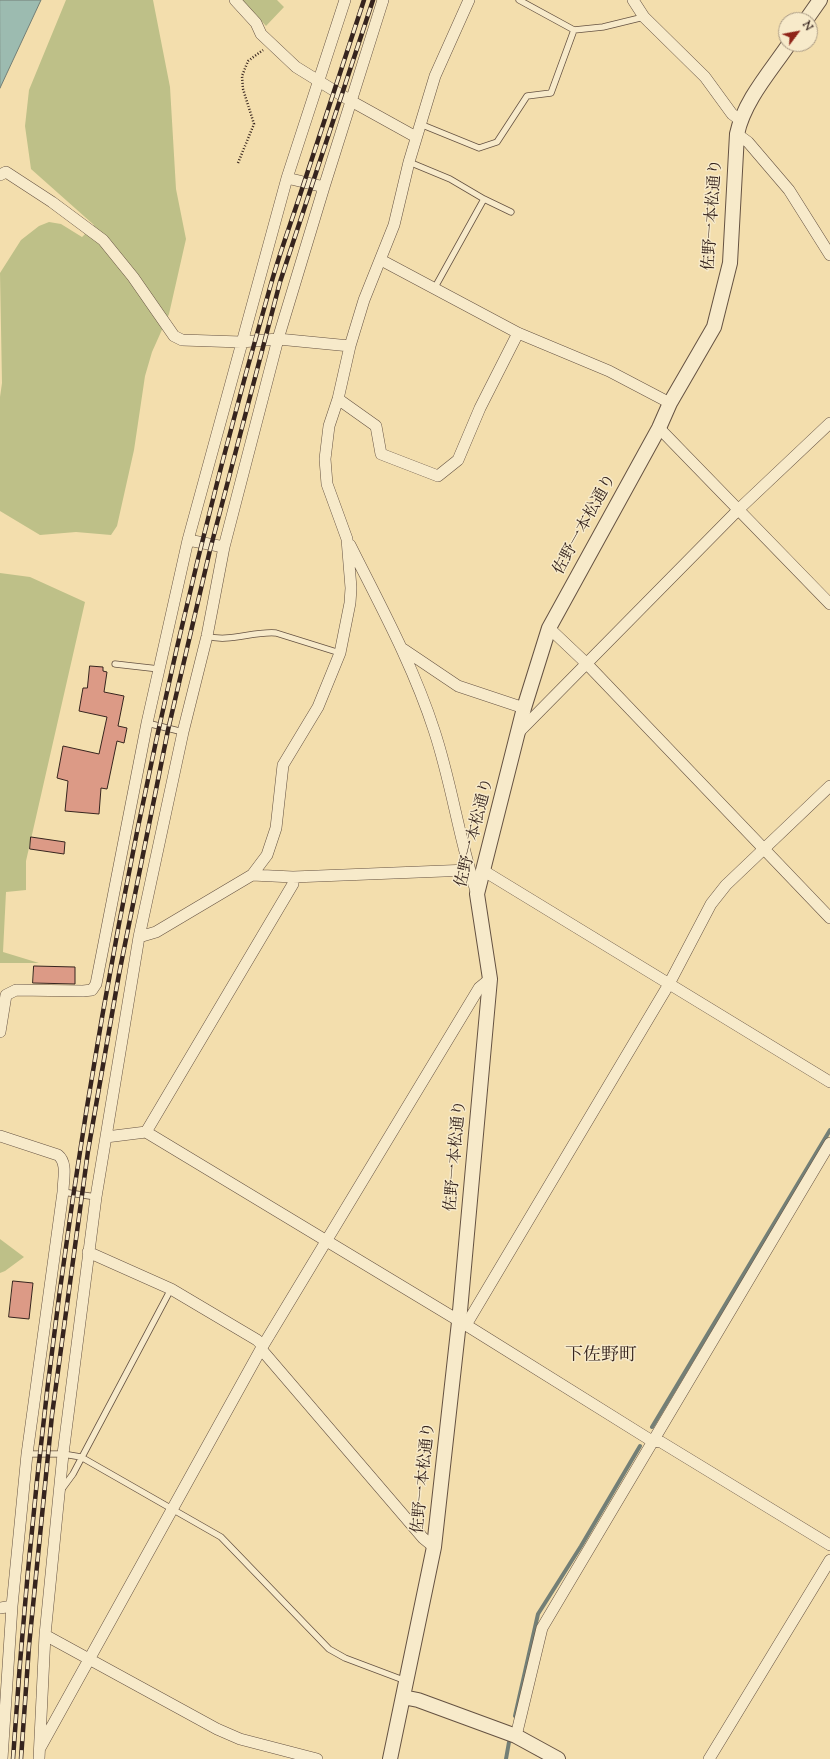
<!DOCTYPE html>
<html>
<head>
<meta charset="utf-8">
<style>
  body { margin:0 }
  #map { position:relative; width:830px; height:1759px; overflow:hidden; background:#f3dead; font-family:"Sorts Mill Goudy",serif }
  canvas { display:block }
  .north { position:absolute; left:778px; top:12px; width:40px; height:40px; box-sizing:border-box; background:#f7eaca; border:1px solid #aa9b85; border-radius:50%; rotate:58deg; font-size:11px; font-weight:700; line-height:16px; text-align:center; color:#36241e }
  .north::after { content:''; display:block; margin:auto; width:14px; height:18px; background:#8f2418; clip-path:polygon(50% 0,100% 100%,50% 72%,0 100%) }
</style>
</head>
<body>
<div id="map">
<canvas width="830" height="1759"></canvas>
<div class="north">N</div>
</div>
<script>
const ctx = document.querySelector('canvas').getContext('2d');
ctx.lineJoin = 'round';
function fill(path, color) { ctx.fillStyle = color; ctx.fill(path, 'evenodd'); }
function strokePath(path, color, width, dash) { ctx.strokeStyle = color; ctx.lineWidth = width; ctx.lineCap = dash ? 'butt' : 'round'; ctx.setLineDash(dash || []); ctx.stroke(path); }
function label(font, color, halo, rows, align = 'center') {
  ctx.font = font + ' "Sorts Mill Goudy","Noto Serif JP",serif'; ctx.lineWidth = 3; ctx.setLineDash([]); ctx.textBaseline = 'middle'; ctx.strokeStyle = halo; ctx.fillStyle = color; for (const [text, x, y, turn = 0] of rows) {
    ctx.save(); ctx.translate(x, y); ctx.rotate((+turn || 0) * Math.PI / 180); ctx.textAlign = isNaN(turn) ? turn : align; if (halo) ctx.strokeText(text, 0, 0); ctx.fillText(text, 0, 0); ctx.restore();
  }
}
fill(new Path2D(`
  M66 0H153L170 87 176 189 186 239 169 314 152 352 145 376 134 450 117 526 111 535 76 532 40 535 0 511V397L2 383 0 273 21 240 39 226 49 222 61 224 82 237 94 225 31 169 25 126 29 90Z
  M242 0H277L284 7 266 26Z
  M0 573 30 577 85 602 26 861V890L6 892 3 952 39 963H0Z
  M0 1239 24 1257 5 1271 0 1273Z`), '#bec088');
const water = new Path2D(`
  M0 0H41L0 88Z`);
fill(water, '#9cbbb0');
strokePath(water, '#737f76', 1);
strokePath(new Path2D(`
  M652 1427 830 1130
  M515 1716 538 1614 581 1546 640 1446
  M506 1759 509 1742`), '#737f76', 4);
const building = new Path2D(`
  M90 666 103 667V671L107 672 104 692 124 696 118 726 127 728 124 743 117 741 107 789 101 788 99 814 65 811 68 781 57 778 63 746 99 754 107 717 79 711 83 688H87Z
  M31 837 65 842 64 854 30 849Z
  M34 966 75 967V984L33 983Z
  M13 1281 33 1283 29 1319 9 1317Z`);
fill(building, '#dc9a86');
strokePath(building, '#36241e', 1);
const service = new Path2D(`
  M519 0 574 30 603 27 644 17
  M420 124 479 148 497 142 527 96 551 93 574 30
  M409 162 450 179 484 199 511 212
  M434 289 484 199
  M207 636C228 643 253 631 276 633L340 653
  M115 664 159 669
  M147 723 183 732
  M63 1192 96 1197
  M27 1454H63L81 1457 221 1537 329 1649 345 1658 406 1681
  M62 1489 73 1474 171 1289`);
const minor = new Path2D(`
  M235 0 256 23 261 34 296 67 351 101 416 137
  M633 0 644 17 705 77 732 114 740 120
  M737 134 748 142 789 190 830 255
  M0 175 6 172 52 202 103 240 133 277 174 336 182 340 241 342 278 339 350 346
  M287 178 324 187
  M381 260 518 333 609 371 670 403
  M338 399 376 426 381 454 438 476 458 460 480 408 518 333
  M659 428 830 604
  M188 540 224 547
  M350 545C380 605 413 665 434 730 452 784 459 840 477 894
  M549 628 586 663 830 918
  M403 649 458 686 524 708
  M519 732 739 509 830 423
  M484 871 830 1082
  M252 875 293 877 469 870
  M139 937 156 932 252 875 267 855 276 828 283 765 318 707 340 653 350 603 351 588 347 539 327 484 325 459 329 426 338 399 350 346 364 300 394 225 409 162 435 76 469 0
  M0 1032 6 995 16 990 83 991 92 990 96 984 147 723 188 540 287 178 345 0
  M146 1132 293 884V877
  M0 1136 58 1155C68 1163 63 1180 63 1192L27 1454 12 1606 2 1759
  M106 1137 146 1132 466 1325 652 1441 661 1442 830 1545
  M88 1252 171 1289 257 1340 263 1346
  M466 1325 669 984 711 904 726 885 830 786
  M261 1349 423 1538 434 1547
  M0 1608 12 1606
  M45 1635 217 1729 240 1739 317 1759
  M516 1736 542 1628 830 1143
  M40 1748 261 1349 479 988 490 979
  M39 1759 45 1635 63 1454 96 1197 139 937 183 732 207 636 224 547 278 339 324 187 383 0
  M709 1759 830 1560`);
const tertiary = new Path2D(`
  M806 20 820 0
  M403 1697 418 1700 516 1736 558 1759
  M390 1759 434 1547 459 1322 490 979 477 894 524 708 549 628 659 428 670 403 714 327 730 263 737 134C744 101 770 72 789 44`);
strokePath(service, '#655242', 7);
strokePath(minor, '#655242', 12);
strokePath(tertiary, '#655242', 16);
strokePath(new Path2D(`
  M238 163 254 124 243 89 242 76 248 61 263 50`), '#36241e', 2.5, [1, 2]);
strokePath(service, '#f7eaca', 5.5);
strokePath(minor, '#f7eaca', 11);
strokePath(tertiary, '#f7eaca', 14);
const rail = new Path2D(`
  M13 1759C46 1260 133 765 271 284 280 252 292 220 302 189 323 126 343 63 364 0
  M21 1759 29 1646 52 1415 88 1151 119 974 168 730 210 550 280 282 373 0`);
strokePath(rail, '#36241e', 4.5);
strokePath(rail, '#f7eaca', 3, [9]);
label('16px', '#36241e', '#f7eaca', [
  ["佐野一本松通り",714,215,-86],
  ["佐野一本松通り",586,525,-61],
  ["佐野一本松通り",476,833,-76],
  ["佐野一本松通り",457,1156,-85],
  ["佐野一本松通り",425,1478,-84]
]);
label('18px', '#36241e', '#f7eaca', [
  ["下佐野町",601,1357]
]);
</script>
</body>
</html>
